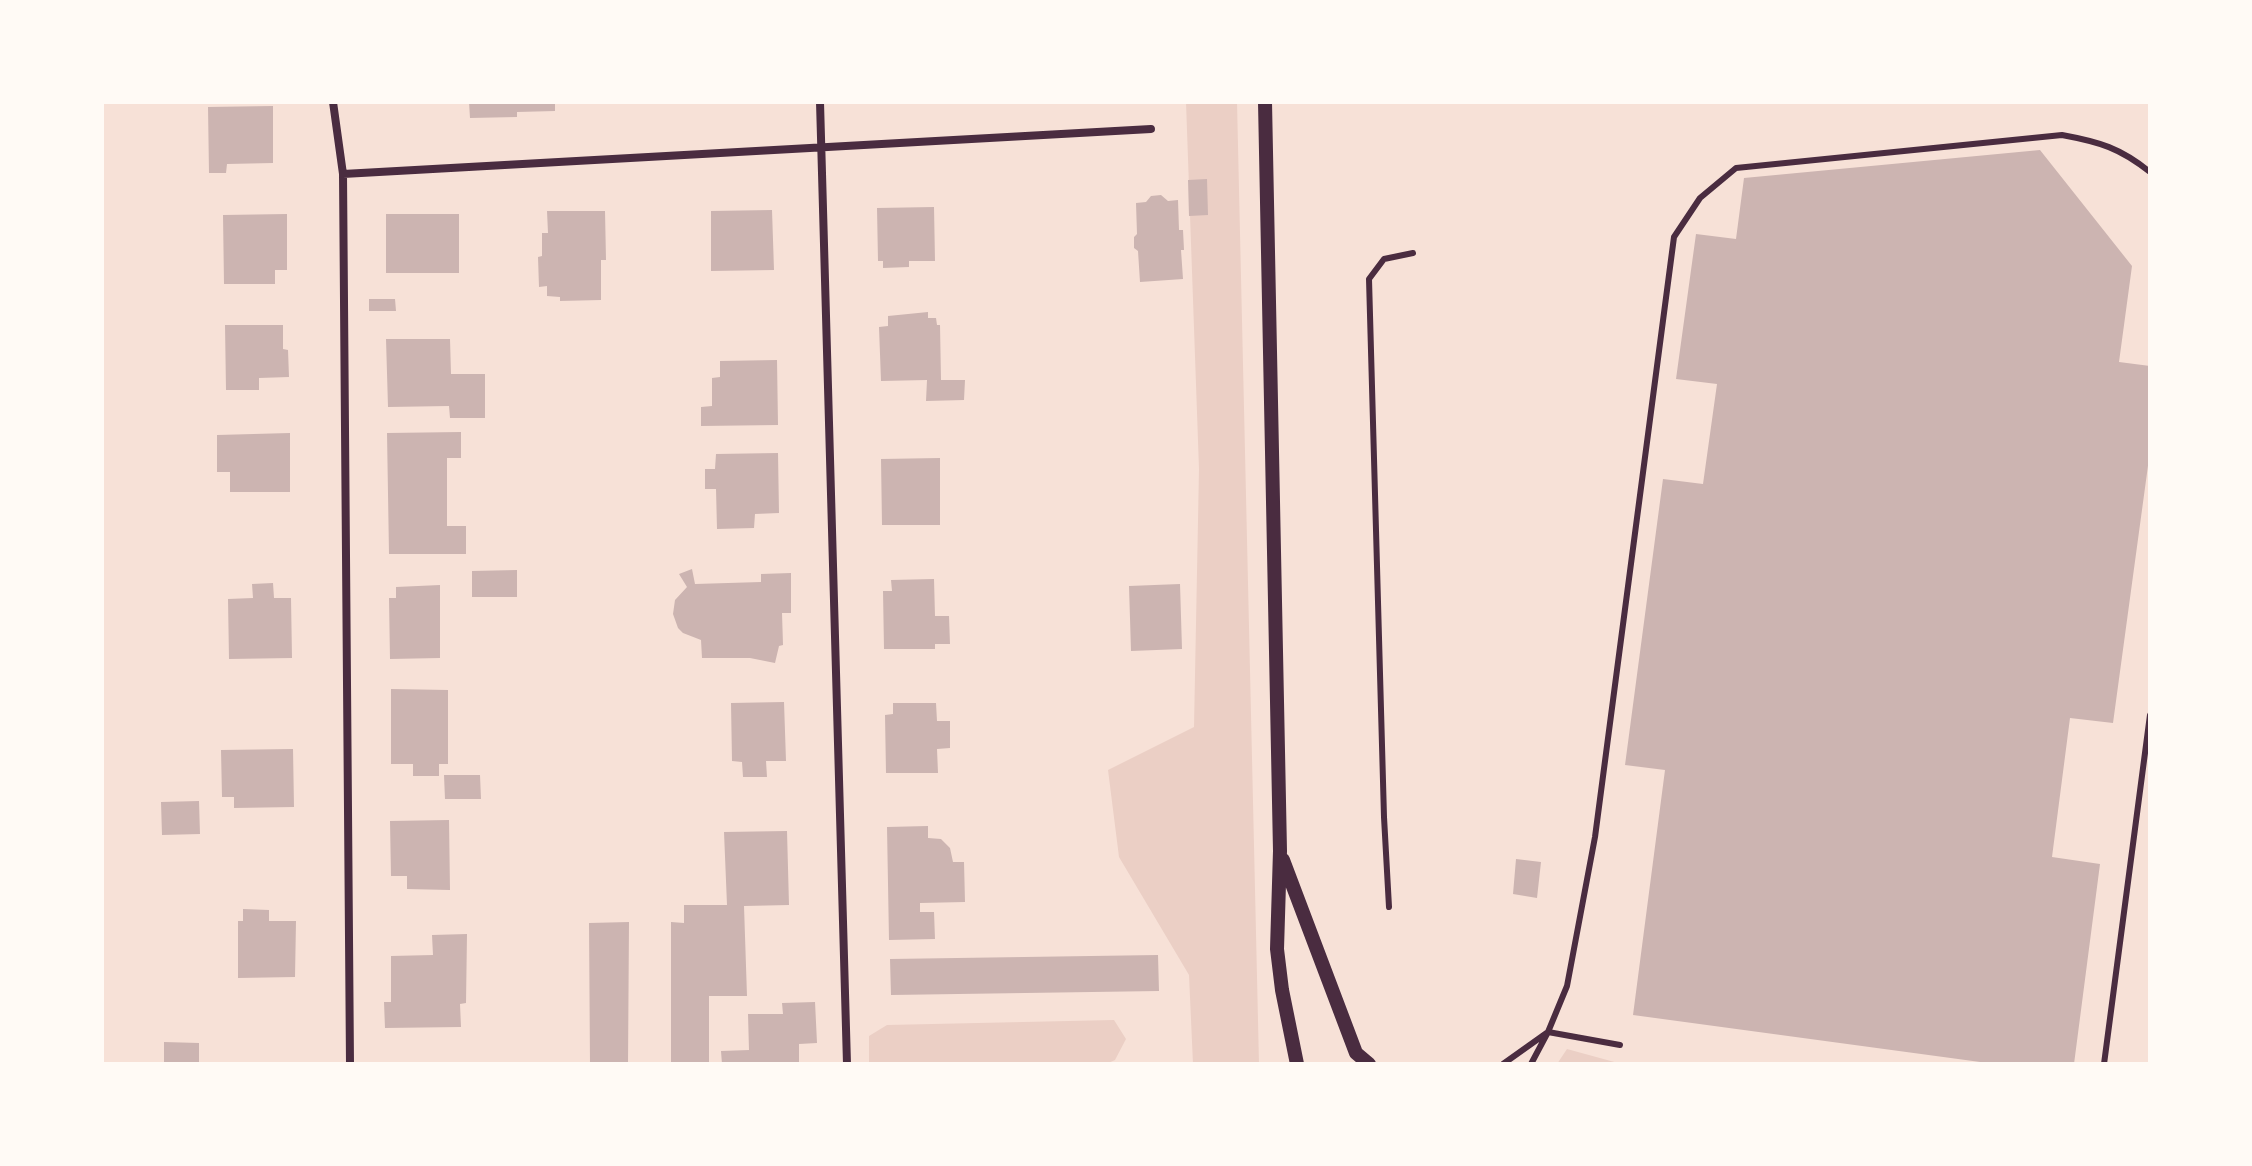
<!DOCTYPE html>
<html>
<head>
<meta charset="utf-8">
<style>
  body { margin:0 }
  #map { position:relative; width:2252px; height:1166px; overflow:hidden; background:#f7e1d7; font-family:Cabin,sans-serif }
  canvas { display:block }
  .frame { position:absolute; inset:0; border:104px solid #fffaf5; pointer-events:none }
</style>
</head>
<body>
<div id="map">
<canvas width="2252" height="1166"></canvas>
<div class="frame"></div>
</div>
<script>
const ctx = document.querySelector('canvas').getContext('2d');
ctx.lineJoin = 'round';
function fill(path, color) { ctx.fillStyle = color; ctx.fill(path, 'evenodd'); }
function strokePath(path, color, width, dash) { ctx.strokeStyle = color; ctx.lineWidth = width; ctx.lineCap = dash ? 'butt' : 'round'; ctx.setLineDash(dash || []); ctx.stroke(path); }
fill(new Path2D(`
  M1186 102H1237L1259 1064H1193L1189 975 1119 857 1108 770 1194 727 1199 469Z
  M1114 1020 1126 1039 1115 1060 1106 1064H869V1036L887 1025Z
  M1567 1049 1618 1063V1064H1557Z`), '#ebcfc5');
fill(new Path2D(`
  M469 102H555V111L517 112V117L470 118Z
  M273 106V163L227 164 226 173H209L208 107Z
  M2040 150 2132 266 2119 362 2150 366V451L2113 723 2070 718 2052 857 2100 864 2074 1064H1995L1633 1015 1665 770 1625 765 1663 479 1703 484 1717 384 1676 379 1696 234 1736 239 1744 178Z
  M1207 179 1208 215 1189 216 1188 180Z
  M1161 195 1168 201 1178 200 1179 230H1183L1184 250H1181L1183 279 1140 282 1138 251 1134 248V237L1137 234 1136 203 1146 202 1151 196Z
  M934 207 935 261H909V267L883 268V261H878L877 208Z
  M772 210 774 270 711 271V211Z
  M547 211H605L606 260H601V300L560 301V297L547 296V286L539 287 538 257 542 256V233H548Z
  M287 214V270H275V284H224L223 215Z
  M386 214H459V273H386Z
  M369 299H395L396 311H369Z
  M928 312V318H936L937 325H940L941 380H965L964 400 926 401 927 380 881 381 879 327 888 326V316Z
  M225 325H283V349L288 350 289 377 259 378V390H226Z
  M386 339H450L451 374H485V418H450L449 406 388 407Z
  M777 360 778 425 701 426V407L712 406V378L720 377V361Z
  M461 432V458H447V526H466V554H389L387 433Z
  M290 433V492H230V472H217V435Z
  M778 453 779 513 755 514 754 528 717 529 716 489H705V469H715L716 454Z
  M940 458V525H882L881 459Z
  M692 569 695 584 761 582V574L791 573V613H782L783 645 779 646 775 663 750 658H702L701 640 683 633 678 628 673 614 675 600 687 587 679 574Z
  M517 570V597H472V571Z
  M934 579 935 616H949L950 644H935V649H884L883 591H892L891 580Z
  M273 583 274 598H291L292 658 229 659 228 599 253 598 252 584Z
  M1180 584 1182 649 1131 651 1129 586Z
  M440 585V658L390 659 389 598H396V587Z
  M391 689 448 690V764H439V776H413V764H391Z
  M784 702 786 761H766L767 777H743L742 762 732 761 731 703Z
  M893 703H936L937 721H950V748L937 749 938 773H886L885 715 893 714Z
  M293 749 294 807 234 808V797H222L221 750Z
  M444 775H480L481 799H445Z
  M199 801 200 834 162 835 161 802Z
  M449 820 450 890 407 889V876H391L390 821Z
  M928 826V838L941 839 950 848 953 862H964L965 902 920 903V912H934L935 939 889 940 887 827Z
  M787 831 789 905 744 906 747 996H709V1064H671V922L684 923V905H727L724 832Z
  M1516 859 1541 862 1537 898 1513 894Z
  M243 909 269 910V921H296L295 977 238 978V921H243Z
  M629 922 628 1064H590L589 923Z
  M467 934 466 1003 460 1004 461 1027 385 1028 384 1002H391V956L433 955 432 935Z
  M1158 955 1159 991 891 995 890 959Z
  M815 1002 817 1043 799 1044V1064H722L721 1051 749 1050 748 1014H783L782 1003Z
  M164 1042 199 1043V1064H164Z`), '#ccb4b1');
strokePath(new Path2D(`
  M1389 907 1384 817 1369 279 1384 259 1413 253
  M1503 1064 1548 1032 1620 1045
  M1531 1064 1548 1032 1567 986 1595 837 1674 237 1700 198 1736 168 2062 135C2100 142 2120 148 2150 172
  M2104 1064 2150 715`), '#4a2c40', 6);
strokePath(new Path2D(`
  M333 102 343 174 350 1064
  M820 102 847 1064
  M343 174 1151 129`), '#4a2c40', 8);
strokePath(new Path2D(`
  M1265 102 1280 851 1277 949 1282 990 1297 1064
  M1283 860 1356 1053 1369 1064`), '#4a2c40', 14);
</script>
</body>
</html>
